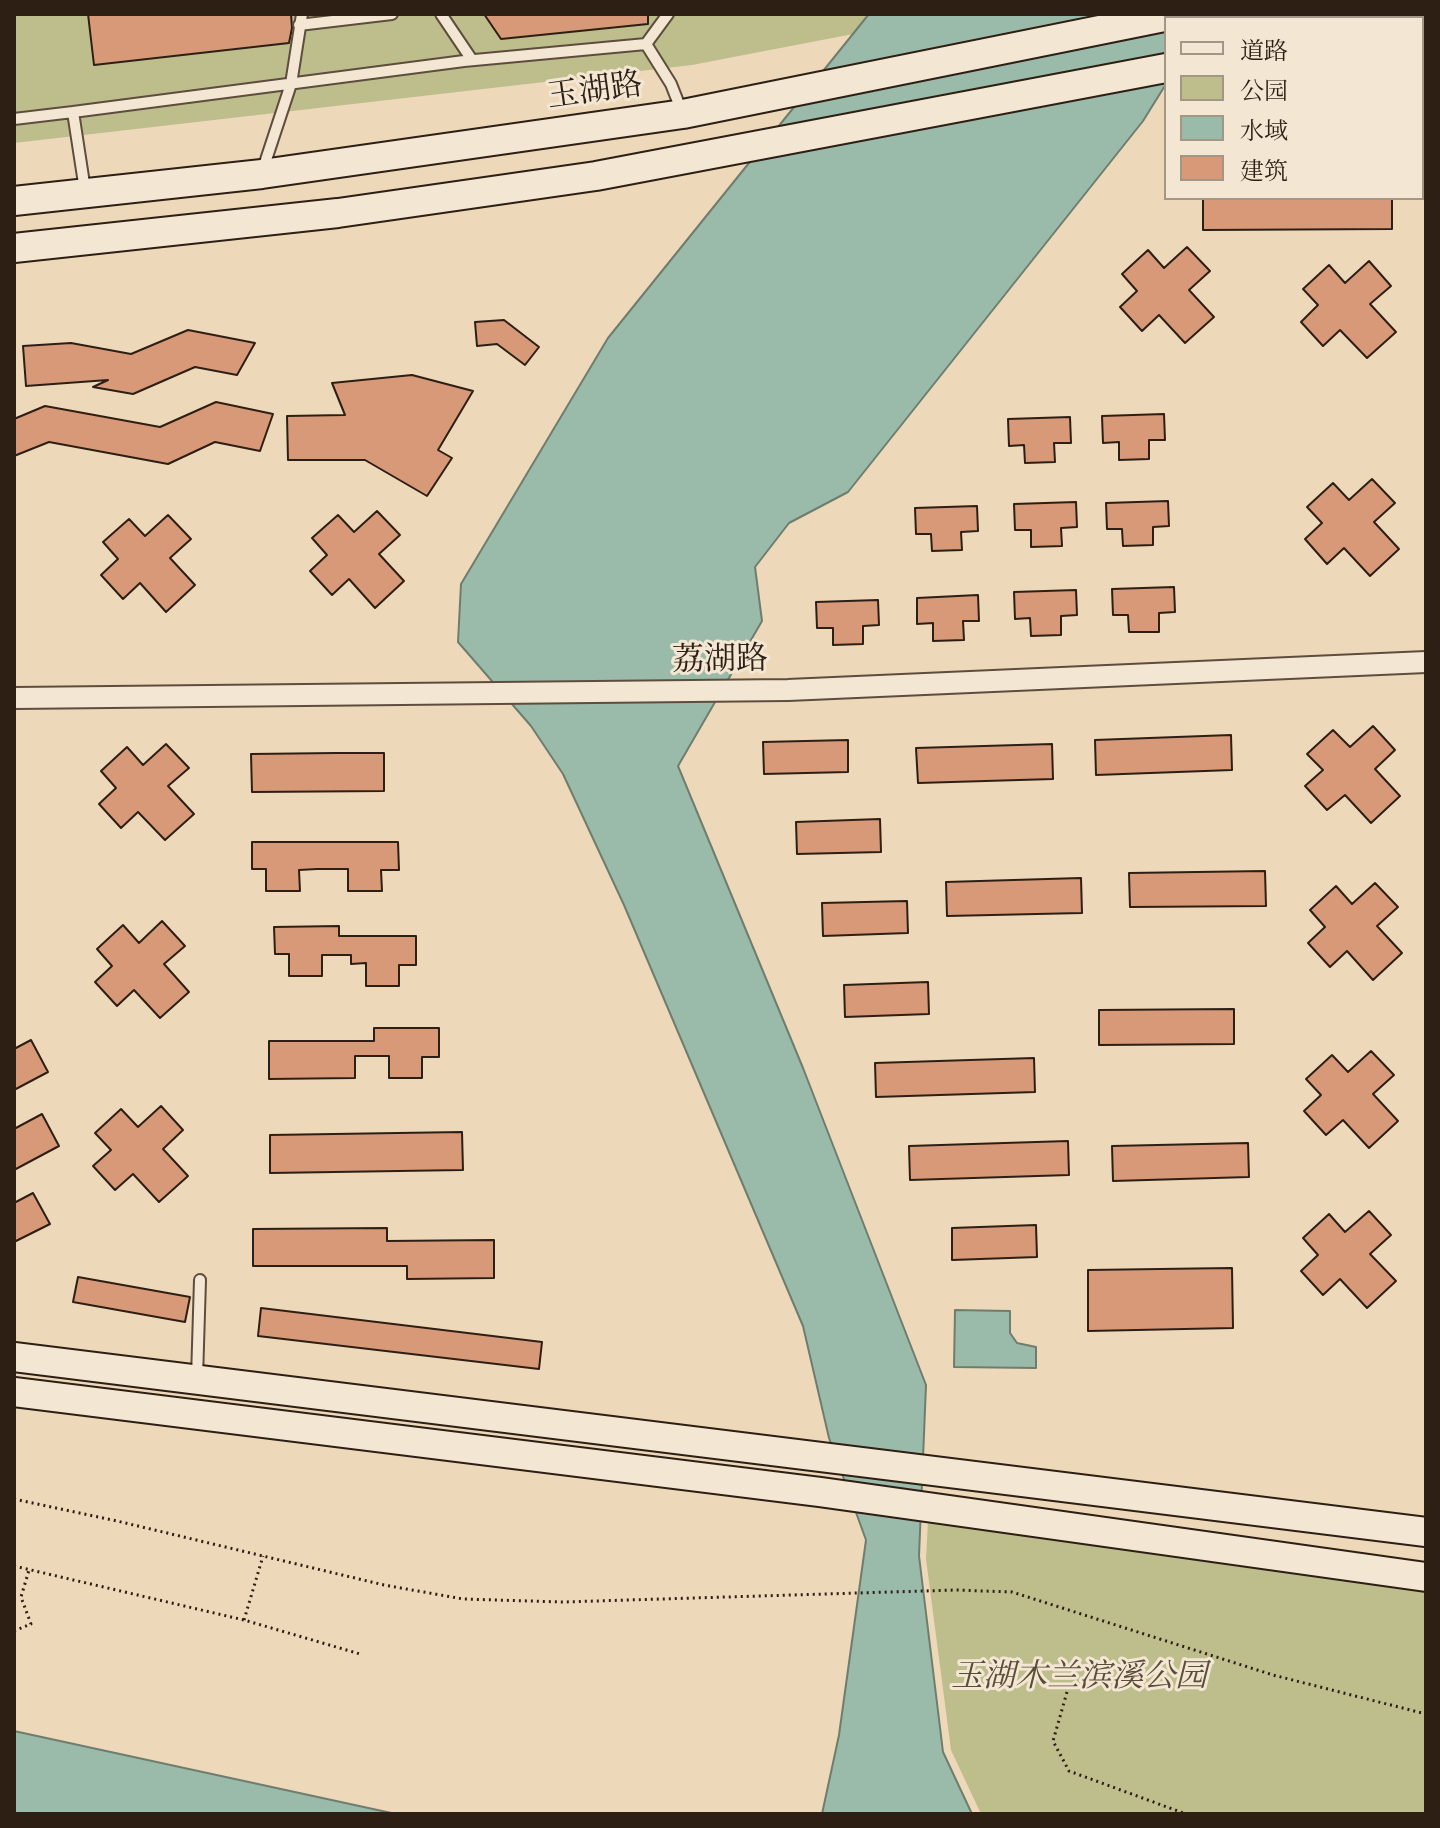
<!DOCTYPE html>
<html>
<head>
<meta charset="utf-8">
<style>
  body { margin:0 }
  #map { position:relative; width:1440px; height:1828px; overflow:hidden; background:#edd8ba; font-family:"IM FELL Great Primer","Noto Serif SC",serif }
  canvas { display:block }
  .frame { position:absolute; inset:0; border:16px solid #2e1f15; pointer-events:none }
  .legend { position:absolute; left:1164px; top:16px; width:260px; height:184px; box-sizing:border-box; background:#f3e6d2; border:2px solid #a49686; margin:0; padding:10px 14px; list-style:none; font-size:24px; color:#2e1f15 }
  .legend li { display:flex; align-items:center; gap:16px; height:40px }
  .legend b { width:40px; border:2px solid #a49686 }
</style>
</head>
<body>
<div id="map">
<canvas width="1440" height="1828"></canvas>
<div class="frame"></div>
<ul class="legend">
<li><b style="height:10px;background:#f3e6d2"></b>道路</li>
<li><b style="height:22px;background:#bebd8c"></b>公园</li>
<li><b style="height:22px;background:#9abbaa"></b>水域</li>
<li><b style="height:22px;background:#d79978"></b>建筑</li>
</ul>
</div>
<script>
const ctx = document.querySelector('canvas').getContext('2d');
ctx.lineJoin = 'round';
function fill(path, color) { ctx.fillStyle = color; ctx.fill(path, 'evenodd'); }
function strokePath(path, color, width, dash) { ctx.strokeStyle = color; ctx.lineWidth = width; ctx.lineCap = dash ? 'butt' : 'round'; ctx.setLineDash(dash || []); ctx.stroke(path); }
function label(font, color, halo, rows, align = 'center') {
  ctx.font = font + ' "IM FELL Great Primer","Noto Serif SC",serif'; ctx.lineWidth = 6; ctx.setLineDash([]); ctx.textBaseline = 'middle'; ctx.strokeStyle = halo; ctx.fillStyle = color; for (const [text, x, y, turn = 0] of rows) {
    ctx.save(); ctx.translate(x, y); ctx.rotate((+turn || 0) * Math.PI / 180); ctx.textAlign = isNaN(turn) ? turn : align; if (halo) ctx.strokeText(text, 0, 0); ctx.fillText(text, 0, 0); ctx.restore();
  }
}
fill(new Path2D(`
  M14 14H957L692 65 14 143Z
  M928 1521 1426 1589V1814H981L951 1750 926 1559Z`), '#bebd8c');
const water = new Path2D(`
  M869 14H1210L1207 18H1166V84L1143 121 848 492 789 523 755 567 762 621 678 766 803 1068 926 1385 919 1556 943 1752 972 1814H822L839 1735 866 1540 829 1438 803 1326 624 905 563 774 531 726 458 642 461 584 608 338Z
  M955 1310 1010 1311V1333L1017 1343 1036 1347V1368L954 1367Z
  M14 1731 396 1814H14Z`);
fill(water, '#9abbaa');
strokePath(water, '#6f7d6e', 2);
const building = new Path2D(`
  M88 14H291L292 28 289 43 94 65Z
  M484 14H648V24L501 39Z
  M1203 198H1392V229L1203 230Z
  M1187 247 1210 271 1189 290 1214 317 1185 343 1159 315 1142 331 1120 307 1137 291 1122 274 1148 250 1164 268Z
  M1369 261 1391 286 1370 304 1396 332 1367 358 1340 330 1323 346 1301 322 1318 305 1303 289 1329 265 1345 283Z
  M504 320 539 347 525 365 497 344 477 346 475 322Z
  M188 330 255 343 237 375 195 367 133 394 93 387 108 380 26 386 23 346 71 343 131 354Z
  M412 375 473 391 438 450 452 458 427 496 365 460H288L287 416 345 415 332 383Z
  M216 402 273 414 260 451 215 442 168 464 49 442 14 456V419L45 406 160 427Z
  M1164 414 1165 440H1149V459L1119 460V442L1103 443 1102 416Z
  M1070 417 1071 443H1054L1055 462 1025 463 1024 445 1009 446 1008 419Z
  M1372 479 1395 503 1374 522 1399 549 1370 576 1344 548 1327 564 1305 539 1322 523 1307 507 1333 483 1349 500Z
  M1168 501 1169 526 1153 527V545L1123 546 1122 529H1107L1106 503Z
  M1076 502 1077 527 1061 528 1062 546 1031 547V530H1015L1014 504Z
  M977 506 978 531 961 532 962 550 932 551 931 534H916L915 508Z
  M377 511 400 535 379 554 404 581 375 608 349 579 332 595 310 571 327 555 312 538 338 515 354 532Z
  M168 515 191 539 170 558 195 585 166 612 140 583 123 599 101 575 118 559 103 542 129 519 145 536Z
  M1174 587 1175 612 1159 613V632H1129L1128 615H1113L1112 589Z
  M1076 590 1077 615 1061 616V635L1031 636 1030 618 1015 619 1014 592Z
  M978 595 979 621H963L964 640 933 641V623L917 624V598Z
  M878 600 879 625 863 626V644L833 645V628H817L816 602Z
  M1373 726 1395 750 1375 769 1400 796 1371 823 1345 795 1327 810 1305 786 1323 770 1307 754 1333 730 1350 747Z
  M1231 735 1232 770 1096 775 1095 740Z
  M848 740V772L764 774 763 742Z
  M166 744 189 768 168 786 194 814 165 840 138 812 121 828 99 804 116 788 101 771 127 747 143 765Z
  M1052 744 1053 779 918 783 916 748Z
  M336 753H384V791L252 792 251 754Z
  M880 819 881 852 797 854 796 822Z
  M252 842H398L399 870H381L382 891H348V869H317L299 870 300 891H266V869H252Z
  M1265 871 1266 906 1130 907 1129 873Z
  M1081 878 1082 913 947 916 946 882Z
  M1375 883 1398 907 1377 926 1402 953 1373 980 1347 951 1330 967 1308 943 1325 927 1310 910 1336 886 1352 904Z
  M907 901 908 933 823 936 822 903Z
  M162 921 185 946 164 964 189 992 160 1018 134 990 117 1006 95 982 112 966 97 949 123 925 139 943Z
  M339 926V936H416V965H399V986H366V963L351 964V955H322V976H289V954H275L274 927Z
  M928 982 929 1014 845 1017 844 985Z
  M1234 1009V1044L1099 1045V1010Z
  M374 1028H439V1057H422V1078H389V1056H355V1078L269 1079V1041H374Z
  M31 1040 48 1072 14 1090V1049Z
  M1371 1051 1394 1075 1373 1094 1398 1121 1369 1148 1343 1120 1326 1135 1304 1111 1321 1095 1306 1079 1332 1055 1348 1072Z
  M1034 1058 1035 1092 876 1097 875 1063Z
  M161 1106 183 1130 163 1149 188 1176 159 1202 133 1174 115 1190 93 1166 111 1150 95 1133 121 1109 138 1127Z
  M42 1114 59 1146 14 1170V1129Z
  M462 1132 463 1170 270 1173V1135Z
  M1068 1141 1069 1175 910 1180 909 1146Z
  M1248 1143 1249 1177 1113 1181 1112 1146Z
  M33 1193 50 1224 14 1242V1203Z
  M1369 1211 1391 1235 1370 1254 1396 1281 1367 1308 1340 1279 1323 1295 1301 1271 1318 1255 1303 1238 1329 1214 1345 1232Z
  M1036 1225 1037 1257 952 1260V1228Z
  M387 1228V1241L494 1240V1278L407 1279V1266H253V1229Z
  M1232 1268 1233 1328 1088 1331V1270Z
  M78 1277 190 1297 185 1322 73 1302Z
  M261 1308 542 1342 539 1369 258 1336Z`);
fill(building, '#d79978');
strokePath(building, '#2e1f15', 2);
const service = new Path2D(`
  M441 14 472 60
  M668 14 646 44 671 84 682 112
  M299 25 392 14
  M73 112 464 61 646 44
  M14 119 73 112 85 190
  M262 172 291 84 302 14
  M197 1378 200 1280`);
const minor = new Path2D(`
  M14 698 788 690 1426 662`);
const secondary = new Path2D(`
  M1359 18 1375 14
  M1422 56 1426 59
  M14 201 262 174 683 114 1179 14
  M14 248 338 213 596 176 1166 68
  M14 1357 1426 1532
  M14 1392 820 1492 1426 1577`);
strokePath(service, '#5e4d3e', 14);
strokePath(minor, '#5e4d3e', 24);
strokePath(secondary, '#2e1f15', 32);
strokePath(new Path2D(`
  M14 1499 117 1521 384 1585 463 1599 563 1602 956 1590 1012 1592 1273 1675 1426 1714
  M14 1566 244 1620 360 1654
  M244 1620 263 1556
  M14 1631 31 1624 21 1597 29 1570
  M1067 1692 1053 1741 1069 1771 1186 1814`), '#2e1f15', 3, [2, 4]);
strokePath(service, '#f3e6d2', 10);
strokePath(minor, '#f3e6d2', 20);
strokePath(secondary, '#f3e6d2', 28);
label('32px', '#2e1f15', '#f3e6d2', [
  ["玉湖路",595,92,-8],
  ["荔湖路",720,661,-1]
]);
label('italic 32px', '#594e39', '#f3e6d2', [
  ["玉湖木兰滨溪公园",1079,1678]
]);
</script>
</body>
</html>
